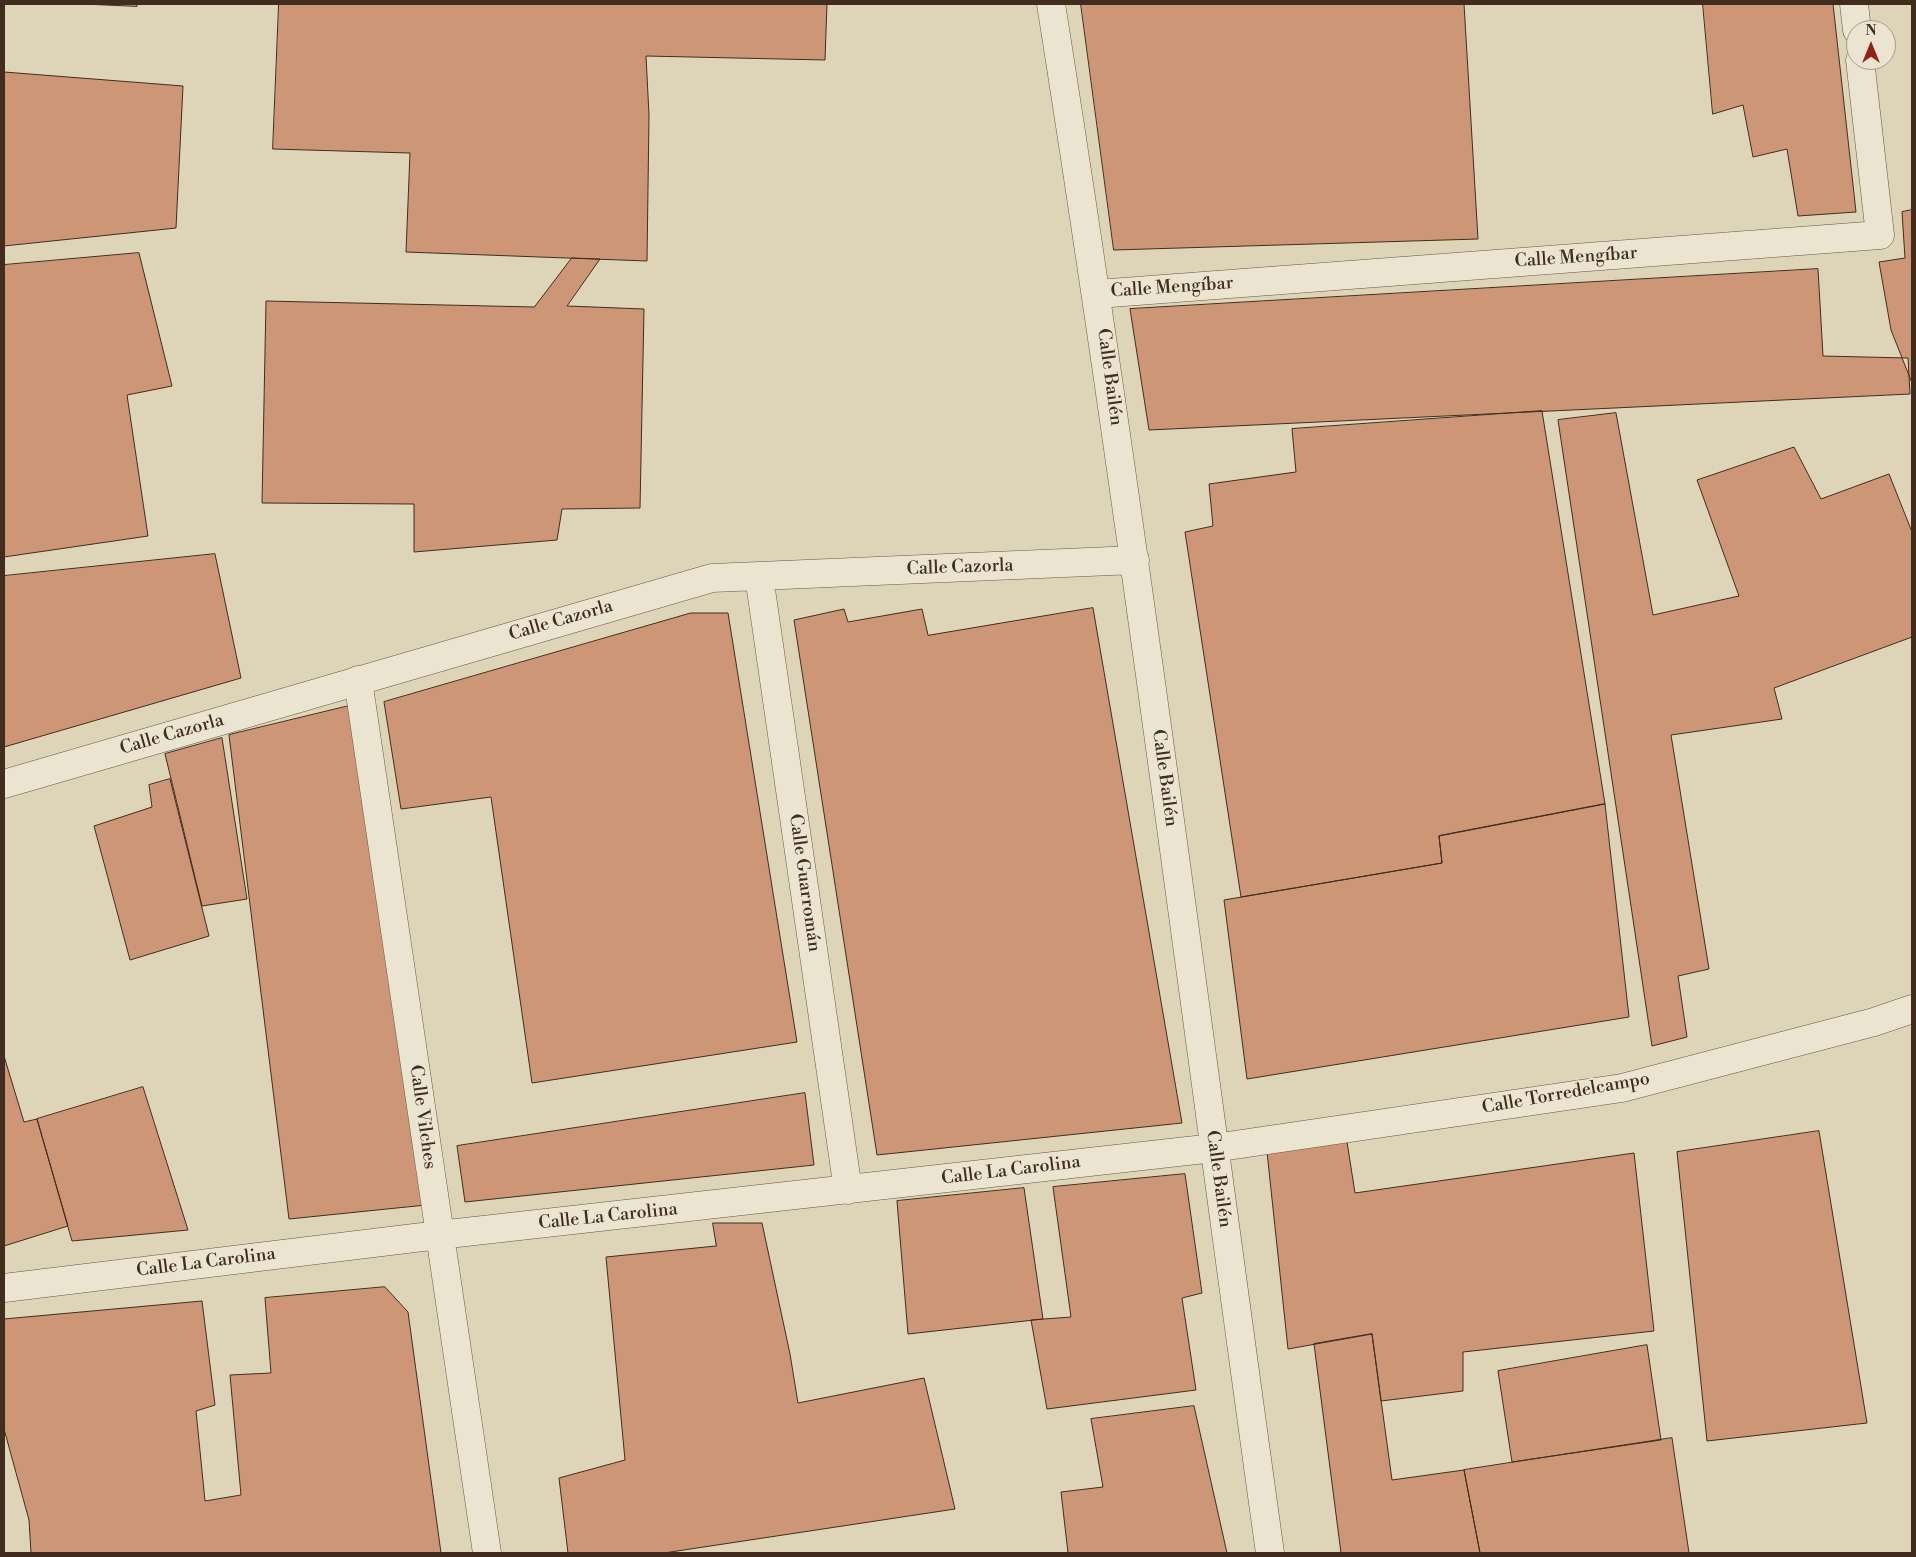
<!DOCTYPE html>
<html>
<head>
<meta charset="utf-8">
<style>
  body { margin:0 }
  #map { position:relative; width:1916px; height:1557px; overflow:hidden; background:#ded5b8; font-family:"Libre Bodoni",serif }
  canvas { display:block }
  .frame { position:absolute; inset:0; border:5px solid #412c1e; pointer-events:none }
  .north { position:absolute; left:1846px; top:20px; width:50px; height:50px; box-sizing:border-box; background:#eae4d1; border:1px solid #a69a89; border-radius:50%; rotate:0deg; font-size:14px; font-weight:700; line-height:20px; text-align:center; color:#412c1e }
  .north::after { content:''; display:block; margin:auto; width:18px; height:22px; background:#8f2418; clip-path:polygon(50% 0,100% 100%,50% 72%,0 100%) }
</style>
</head>
<body>
<div id="map">
<canvas width="1916" height="1557"></canvas>
<div class="frame"></div>
<div class="north">N</div>
</div>
<script>
const ctx = document.querySelector('canvas').getContext('2d');
ctx.lineJoin = 'round';
function fill(path, color) { ctx.fillStyle = color; ctx.fill(path, 'evenodd'); }
function strokePath(path, color, width, dash) { ctx.strokeStyle = color; ctx.lineWidth = width; ctx.lineCap = dash ? 'butt' : 'round'; ctx.setLineDash(dash || []); ctx.stroke(path); }
function label(font, color, halo, rows, align = 'center') {
  ctx.font = font + ' "Libre Bodoni",serif'; ctx.lineWidth = 4; ctx.setLineDash([]); ctx.textBaseline = 'middle'; ctx.strokeStyle = halo; ctx.fillStyle = color; for (const [text, x, y, turn = 0] of rows) {
    ctx.save(); ctx.translate(x, y); ctx.rotate((+turn || 0) * Math.PI / 180); ctx.textAlign = isNaN(turn) ? turn : align; if (halo) ctx.strokeText(text, 0, 0); ctx.fillText(text, 0, 0); ctx.restore();
  }
}
const building = new Path2D(`
  M83 4H137V6Z
  M279 4H827L825 60 646 56 649 115 647 261 406 252 410 153 273 149Z
  M1081 4H1464L1478 239 1114 250Z
  M1703 4H1833L1856 212 1798 216 1787 149 1753 157 1743 105 1713 114Z
  M4 72 183 86 176 228 4 246Z
  M1912 210V383L1891 330 1879 262 1905 258 1902 212Z
  M139 253 172 386 127 395 148 536 4 557V265Z
  M572 258 600 259 567 306 644 309 640 508 562 509 557 540 414 552V504L262 503 266 301 534 307Z
  M1818 269 1823 356 1908 358 1910 394 1149 430 1130 309Z
  M1542 411 1605 804 1439 836 1442 863 1241 897 1185 532 1213 526 1209 484 1296 472 1292 429Z
  M1616 413 1653 615 1739 596 1697 480 1794 447 1821 499 1889 474 1912 532V637L1774 688 1782 719 1671 735 1709 969 1678 976 1687 1037 1652 1046 1558 420Z
  M215 554 241 678 4 747V576Z
  M1093 608 1182 1123 877 1155 794 620 844 609 848 622 922 609 928 635Z
  M691 613H728L797 1042 532 1083 491 797 401 809 384 702Z
  M353 705 426 1205 289 1219 229 735Z
  M222 738 247 899 202 906 165 754Z
  M170 779 209 936 130 960 94 826 152 807 149 785Z
  M1605 804 1629 1017 1247 1079 1224 900 1442 863 1439 836Z
  M4 1056 24 1122 37 1119 68 1226 4 1246Z
  M143 1087 188 1230 72 1241 37 1119Z
  M805 1093 814 1165 465 1202 457 1146Z
  M1819 1131 1867 1423 1707 1441 1677 1152Z
  M1347 1142 1355 1193 1634 1153 1654 1331 1463 1352V1391L1381 1401 1372 1334 1288 1349 1267 1152Z
  M1185 1174 1202 1293 1182 1298 1196 1390 1047 1409 1031 1320 1071 1317 1053 1187Z
  M1024 1188 1043 1319 908 1334 897 1201Z
  M713 1223H762L790 1354 798 1403 924 1378 955 1509 664 1553H568L559 1478 625 1460 606 1257 716 1246Z
  M385 1287 408 1312 441 1553H31L29 1520 4 1429V1319L202 1301 215 1405 196 1411 205 1501 241 1495 230 1375 271 1373 265 1298Z
  M1372 1334 1392 1480 1464 1470 1480 1553H1341L1314 1344Z
  M1647 1345 1661 1440 1512 1462 1498 1371Z
  M1194 1406 1227 1553H1068L1061 1492 1103 1487 1091 1419Z
  M1672 1438 1689 1553H1480L1464 1470Z`);
fill(building, '#cd9777');
strokePath(building, '#412c1e', 1);
const minor = new Path2D(`
  M1051 4C1133 519 1198 1037 1270 1553
  M1854 4 1857 30
  M1097 294 1880 235 1860 60
  M759 576 848 1190
  M358 680 487 1553
  M4 784 712 578 1135 560
  M4 1288 439 1235 1214 1148 1622 1088 1874 1022 1912 1009`);
strokePath(minor, '#685644', 29);
strokePath(minor, '#eae4d1', 28);
label('18px', '#412c1e', '#eae4d1', [
  ["Calle Mengíbar",1576,258,-4],
  ["Calle Mengíbar",1172,288,-4],
  ["Calle Bailén",1109,377,82],
  ["Calle Cazorla",960,568,-2],
  ["Calle Cazorla",561,621,-16],
  ["Calle Cazorla",172,735,-16],
  ["Calle Bailén",1164,778,82],
  ["Calle Guarromán",804,883,82],
  ["Calle Torredelcampo",1566,1094,-10],
  ["Calle Vilches",422,1117,82],
  ["Calle La Carolina",1011,1171,-7],
  ["Calle Bailén",1218,1179,82],
  ["Calle La Carolina",608,1217,-6],
  ["Calle La Carolina",206,1263,-7]
]);
</script>
</body>
</html>
